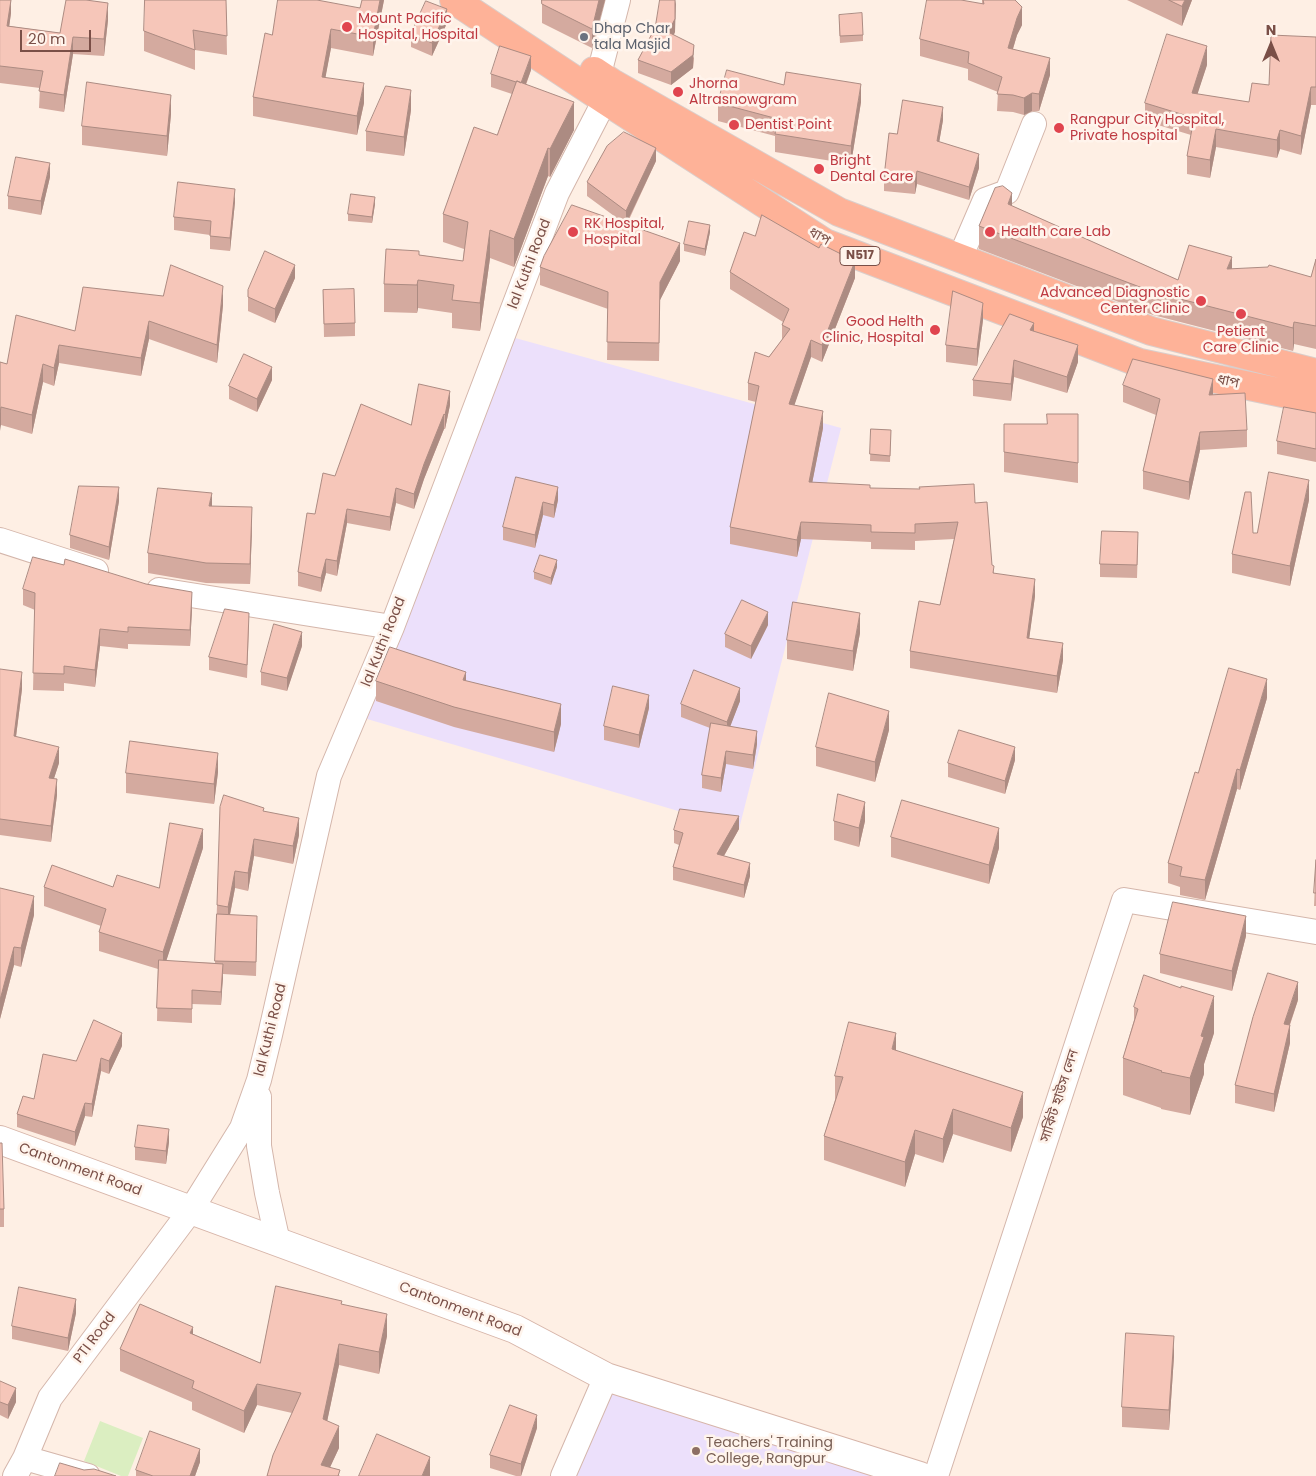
<!DOCTYPE html>
<html>
<head>
<meta charset="utf-8">
<style>
  body { margin:0 }
  #map { position:relative; width:1316px; height:1476px; overflow:hidden; background:#feefe4; font-family:Poppins,sans-serif }
  canvas { display:block }
  .north { position:absolute; left:1246px; top:20px; width:50px; height:50px; -webkit-text-stroke:4px #fff4ec; paint-order:stroke; rotate:0deg; font-size:14px; font-weight:700; line-height:20px; text-align:center; color:#7a4f47 }
  .north::after { content:''; display:block; margin:auto; width:18px; height:22px; background:#7a4f47; clip-path:polygon(50% 0,100% 100%,50% 72%,0 100%) }
  .scale { position:absolute; left:20px; top:30px; width:71px; height:22px; box-sizing:border-box; border:2px solid #7a4f47; border-top:0; padding-left:6px; font-size:15px; line-height:18px; white-space:nowrap; color:#7a4f47; -webkit-text-stroke:4px #fff4ec; paint-order:stroke }
</style>
</head>
<body>
<div id="map">
<canvas width="1316" height="1476"></canvas>
<div class="north">N</div>
<div class="scale">20 m</div>
</div>
<script>
const ctx = document.querySelector('canvas').getContext('2d');
ctx.lineJoin = 'round';
function fill(path, color) { ctx.fillStyle = color; ctx.fill(path, 'evenodd'); }
function strokePath(path, color, width, dash) { ctx.strokeStyle = color; ctx.lineWidth = width; ctx.lineCap = dash ? 'butt' : 'round'; ctx.setLineDash(dash || []); ctx.stroke(path); }
function label(font, color, halo, rows, align = 'center') {
  ctx.font = font + ' Poppins,"Noto Sans Bengali",sans-serif'; ctx.lineWidth = 5; ctx.setLineDash([]); ctx.textBaseline = 'middle'; ctx.strokeStyle = halo; ctx.fillStyle = color; for (const [text, x, y, turn = 0] of rows) {
    ctx.save(); ctx.translate(x, y); ctx.rotate((+turn || 0) * Math.PI / 180); ctx.textAlign = isNaN(turn) ? turn : align; if (halo) ctx.strokeText(text, 0, 0); ctx.fillText(text, 0, 0); ctx.restore();
  }
}
fill(new Path2D(`
  M508 336 841 428 739 829 357 716Z
  M606 1388 893 1476H569Z`), '#ece0fb');
fill(new Path2D(`
  M100 1421 143 1438 128 1476H121L84 1461Z`), '#dbeec1');
const minor = new Path2D(`
  M599 74 618 0
  M960 258 985 200 1007 192 1034 124
  M0 540 96 571
  M159 590 392 627
  M259 1097V1146L267 1193 278 1242
  M25 1458 88 1476
  M15 1476 25 1458 50 1398 191 1210 242 1128 259 1080 270 1035 329 776 392 627 557 193 605 100 612 83
  M563 1476 606 1377
  M936 1476 1124 900 1316 932`);
const secondary = new Path2D(`
  M0 1140 515 1329 606 1377 920 1476`);
const trunk = new Path2D(`
  M454 0 605 100 825 243 1140 363 1316 400
  M594 71 612 83 839 212 1151 331 1316 373`);
strokePath(minor, '#d4b6ab', 26);
strokePath(secondary, '#d7b5a9', 30);
strokePath(trunk, '#dacecb', 30);
strokePath(minor, '#fff', 24);
strokePath(secondary, '#fff', 28);
strokePath(trunk, '#feb298', 28);
fill(new Path2D(`
  M0 0H11V13L9 26 60 33 108 20 104 56 73 54 64 112 39 108 40 88 0 83Z
  M226 0 227 55 195 50V70L144 51V31Z
  M384 0 373 56 331 48 325 78 364 103 357 135 253 116V97L272 35Z
  M605 0 592 48 542 23V4Z
  M982 0H1015L1022 25 1017 35 1013 49 1050 75 1039 111H1032L1024 115 1013 112 997 111 998 92 968 80V69L920 56V39L982 4Z
  M1127 0H1192L1182 26Z
  M839 21 863 35V41L840 43Z
  M447 23 432 56 411 47V34Z
  M655 28 675 32 674 35 694 58 693 68 671 85 638 73V60Z
  M1316 37V105H1311L1301 155 1280 149 1277 158 1216 147 1210 178 1187 174V156L1191 135 1145 121V103L1207 65 1197 94 1249 102 1269 85Z
  M531 70 526 85 574 130 550 177 548 176 514 267 490 258 480 331 452 328V313L418 308 417 313 384 312V284L419 255 463 261 464 249 443 242V214L497 135 512 94 491 87V74Z
  M784 85 861 102 851 164 775 152V136L718 121V103Z
  M411 110 404 156 366 151V131Z
  M171 114 167 156 82 145V126Z
  M943 120 939 142 979 168 969 200 917 184 915 194 884 191V177L897 134Z
  M656 161 627 224 680 261 660 300 659 361 607 360 608 309 540 285V267L625 224 587 196V182Z
  M50 177 41 215 8 209V196Z
  M235 202 230 251 210 249V235L174 230V217Z
  M375 204 372 223 348 221V214Z
  M1012 206 1178 280 1232 269 1311 277 1316 259V349L1294 344 1293 351 1153 315 979 249V226Z
  M710 232 705 256 684 251V244Z
  M730 272 855 278 822 362 811 357 794 405 823 428 812 483 870 488 975 503 994 573 1035 596 1029 638 1063 660 1057 693 910 668V651L940 605 954 539 915 541V550L871 549V542L801 539 797 557 730 544V527L756 402 748 400V383L782 340V325L783 322 730 289Z
  M295 278 275 323 248 311V290Z
  M323 290 355 323V336L324 337Z
  M223 305 217 363 149 339 141 376 59 363 54 386 43 382 32 434 1 425 0 362 7 364 75 331Z
  M983 320 977 366 946 362V345Z
  M1034 332 1078 362 1067 393 1014 377 1011 401 973 396V380Z
  M272 380 257 412 229 399V386Z
  M1123 385 1213 395 1247 430V447L1200 450 1189 500 1143 489V471L1156 415 1123 402Z
  M450 405 445 429H444L424 479 414 509 396 503 390 531 347 523 337 576 326 573 321 592 298 586V572L335 476 411 425Z
  M1316 413V462L1277 454V441Z
  M1078 414V483L1004 472V424H1047Z
  M871 429 891 430 890 462 870 461Z
  M558 487V500L554 518 543 515 535 548 503 540V527Z
  M1309 500 1290 586 1232 573V554L1257 533Z
  M119 501 109 560 70 548V535Z
  M212 506 252 527 250 584 206 583 148 573V553Z
  M1138 545 1137 578 1100 577V564Z
  M557 567 551 585 534 579V572Z
  M23 589 192 609 190 646 128 644V649L100 646 95 687 64 683V691L33 690 35 610 23 605Z
  M768 625 751 659 725 647V634Z
  M249 626 247 678 209 670V657Z
  M860 633 853 671 787 659V640Z
  M302 646 287 691 261 685V672Z
  M0 669 22 689 16 737 59 763 54 778 57 795 51 842 0 835Z
  M376 681H466L561 724 554 752 454 727 376 701Z
  M1267 698 1240 790 1237 789 1205 900 1180 895V887L1168 883V863L1198 773Z
  M740 701 730 726 757 744 753 769 726 764 721 792 702 788V775L710 728 681 717V704Z
  M649 708 639 748 604 740V726Z
  M889 730 875 782 816 766V747Z
  M1015 760 1005 794 948 777V763Z
  M218 772 214 804 126 793V773Z
  M264 811 299 835 293 864 254 856 248 891 235 888 230 915 257 929 256 976 223 974 221 1005 192 1004V1023L157 1021 158 969 99 951V932L101 926 44 906V887H113L159 888 203 848 166 961 215 963 217 905Z
  M834 821H865L859 847 834 840Z
  M739 829 724 856 750 876 744 898 673 880V867L679 845 674 843V830Z
  M891 837 999 848 989 884 891 857Z
  M1316 860V906H1314Z
  M0 888 34 915 21 967 14 965 0 1019Z
  M1246 936 1232 991 1160 973V954Z
  M1298 1000 1290 1025V1043L1274 1112 1235 1103V1085Z
  M1134 1007 1214 1033 1204 1064V1074L1190 1115 1161 1109V1108L1123 1095V1058L1134 1020Z
  M122 1046 109 1074 101 1071 92 1117 85 1116 75 1146 17 1127V1114L34 1099Z
  M896 1051 1023 1117 1011 1152 953 1134 943 1163 915 1154 905 1187 824 1160V1136L835 1100V1076Z
  M169 1142 166 1164 135 1160V1147Z
  M0 1143 4 1209V1227H0Z
  M342 1305 387 1336 379 1374 339 1365 327 1421 339 1448 330 1467 340 1476H267L292 1413 257 1405 244 1433 192 1410V1402L120 1371V1349L193 1334 260 1363Z
  M76 1313 68 1351 12 1339V1326Z
  M1174 1356 1169 1430 1122 1427V1407Z
  M0 1381 16 1402 8 1419 0 1415Z
  M537 1428 521 1476H516L490 1468V1455Z
  M200 1462 195 1476H136V1470Z`), '#d4aa9f');
fill(new Path2D(`
  M11 0V13L7 43V26Z
  M380 0H384L373 56V37Z
  M599 0H605L592 48V29Z
  M676 0 675 32 668 45V32Z
  M1185 0H1192L1182 26V6Z
  M108 3V20L104 56V39Z
  M1022 7V25L1017 35 1008 65V48L1017 18Z
  M447 9V23L432 56V43Z
  M331 29V48L322 96V77Z
  M73 37V54L64 112V95Z
  M694 45 693 68 671 85V72Z
  M1207 46V65L1192 111V93Z
  M531 56V70L521 97V84Z
  M1050 58V75L1039 111V94Z
  M364 83V103L357 135V116Z
  M861 84V102L851 164V146Z
  M1311 87V105L1301 155V136Z
  M411 90V110L404 156V137Z
  M1032 93V111L1024 115V98Z
  M171 95V114L167 156V136Z
  M574 102V130L550 177V149Z
  M943 107V120L937 155V141Z
  M1216 129V147L1210 178V160Z
  M1280 130V149L1277 158V140Z
  M548 148V176L514 267V239Z
  M656 148V161L626 224V211Z
  M979 154V168L969 200V187Z
  M50 163V177L41 215V201Z
  M917 171V184L915 194V181Z
  M235 189V202L230 251V238Z
  M1012 193V215L1008 204Z
  M375 197V204L372 223V217Z
  M710 225V232L705 256V249Z
  M490 230V258L480 331V303Z
  M680 243V261L660 300 659 361 660 282Z
  M1232 257V280L1227 269Z
  M855 261V278L822 362V345Z
  M295 265V278L275 323V309Z
  M418 280V308L417 313V285Z
  M223 286V305L217 363V345Z
  M983 303V320L977 366V349Z
  M149 321V339L141 376V358Z
  M1294 322V344L1293 351V328Z
  M1034 323V339L1030 330Z
  M811 340V357L789 421V404Z
  M59 345V363L54 386V368Z
  M1078 345V362L1067 393V377Z
  M1014 360V377L1011 401V384Z
  M43 364V382L32 434V415Z
  M272 367V380L257 412V399Z
  M1213 379V396L1209 395Z
  M450 391V405L445 429V415Z
  M1 407V425L0 431V413Z
  M823 411V428L809 499V482Z
  M444 414V429L424 479 414 509V494L424 464Z
  M1200 432V450L1189 500V482Z
  M1309 480V500L1290 586V566Z
  M119 487V501L109 560V547Z
  M558 487V500L554 518V505Z
  M396 488V503L390 531V517Z
  M212 493V513L209 506Z
  M543 502V515L535 548V535Z
  M252 507V527L250 584V564Z
  M347 509V523L337 576V561Z
  M801 522V539L797 557V540Z
  M326 559V573L321 592V578Z
  M557 560V567L551 585V578Z
  M1035 579V596L1027 655V638Z
  M192 592V609L190 646V630Z
  M768 612V625L751 659V646Z
  M860 613V633L853 671V651Z
  M100 629V646L95 687V670Z
  M302 632V646L287 691V678Z
  M1063 643V660L1057 693V676Z
  M22 672V689L14 752V736Z
  M466 672V692L463 680Z
  M1267 679V698L1240 790V770Z
  M740 688V701L727 735V722Z
  M649 695V708L639 748V735Z
  M561 704V724L554 752V732Z
  M889 711V730L875 782V762Z
  M757 731V744L753 769V755Z
  M59 747V763L49 794V778Z
  M1015 747V760L1005 794V781Z
  M726 751V764L721 792V778Z
  M218 753V772L214 804V784Z
  M1237 769V789L1205 900V880Z
  M57 779V795L51 842V826Z
  M865 802V821L859 847V828Z
  M739 816V829L717 868V854Z
  M299 818V835L293 864V846Z
  M999 828V848L989 884V865Z
  M203 829V848L163 971V952Z
  M254 839V856L248 891V873Z
  M750 863V876L744 898V885Z
  M235 871V888L228 924V907Z
  M34 896V915L21 967V948Z
  M1246 916V936L1232 991V971Z
  M14 947V965L0 1019V1000Z
  M223 964V977L221 1005V992Z
  M1298 982V1000L1284 1041V1024Z
  M1214 996V1033L1204 1064V1074L1190 1115V1078L1201 1036Z
  M1290 1025V1043L1274 1112V1094Z
  M122 1033V1046L109 1074V1061Z
  M896 1033V1058L892 1049Z
  M101 1058V1071L92 1117V1104Z
  M1023 1092V1117L1011 1152V1128Z
  M85 1103V1116L75 1146V1132Z
  M953 1109V1134L943 1163V1139Z
  M169 1129V1142L166 1164V1151Z
  M915 1130V1154L905 1187V1162Z
  M76 1299V1313L68 1351V1338Z
  M387 1314V1336L379 1374V1352Z
  M193 1327V1348L190 1333Z
  M1174 1336V1356L1169 1430V1410Z
  M339 1344V1365L323 1441V1419Z
  M257 1384V1405L244 1433V1411Z
  M16 1388V1402L8 1419V1405Z
  M537 1415V1428L521 1476V1464Z
  M339 1426V1448L326 1476 321 1465Z
  M200 1449V1462L195 1476H190Z
  M430 1457V1476H422Z`), '#ac8b82');
const building = new Path2D(`
  M0 0H11L7 26 60 33 66 0H86L108 3 104 39 73 37 64 95 39 91 43 71 0 66Z
  M145 0H226L227 36 193 30 195 50 144 31Z
  M278 0H317L360 8 362 0H380L373 37 331 29 322 77 364 83 357 116 253 97 265 33 272 35Z
  M542 0H599L592 29 542 4Z
  M660 0H675V19L668 32 694 45 693 55 671 72 638 60 655 28Z
  M927 0H961L984 4 983 0H1015L1022 7 1017 18 1008 48 1050 58 1039 94 1032 93 1024 98 1013 95 997 94 1002 77 968 63 969 52 920 39Z
  M1169 0H1185L1182 6Z
  M426 1 447 9 432 43 411 34Z
  M862 13 863 35 840 36 839 15Z
  M1167 34 1207 46 1192 93 1249 102 1252 83 1269 85 1271 35 1316 37V87H1311L1301 136 1280 130 1277 140 1216 129 1210 160 1187 156 1194 118 1145 103Z
  M500 46 531 56 521 83 517 81 516 82 491 74Z
  M727 70 784 85 786 72 861 84 851 146 775 134 778 119 718 103Z
  M517 81 574 102 550 149 548 148 514 239 490 230 480 303 452 300 454 285 418 280 417 285 384 284 386 249 419 251V255L463 261 468 222 443 214 474 127 497 135Z
  M87 82 171 95 167 136 82 126Z
  M386 86 411 90 404 137 366 131Z
  M903 100 943 107 937 141 979 154 969 187 917 171 915 181 884 177 889 133 897 134Z
  M624 132 656 148 626 211 587 182 607 146Z
  M16 157 50 163 41 201 8 196Z
  M178 182 235 189 230 238 210 236 211 221 174 217Z
  M1003 186 1012 193 1008 204 1178 280 1189 245 1232 257 1227 269 1268 267 1269 265 1311 277 1316 259V326L1294 322 1293 328 1153 292 979 226 995 188Z
  M351 194 375 197 372 217 348 214Z
  M572 205 680 243 660 282 659 343 607 342 608 292 540 267 544 256Z
  M762 215 819 248 821 244 855 261 822 345 811 340 789 404 823 411 809 482 870 485V488L920 489 919 487 974 484 975 503 987 502 992 565 994 566 993 573 1035 579 1027 638 1063 643 1057 676 910 651 919 601 940 605 958 522 915 524V533L871 532V525L801 522 797 540 730 527 759 386 748 383 755 352 769 357 790 329 782 325 789 309 730 272 744 232 755 236Z
  M689 221 710 225 705 249 684 244Z
  M265 251 295 265 275 309 248 297V290Z
  M171 265 223 286 217 345 149 321 141 358 59 345 54 368 43 364 32 415 1 407 0 413V362L7 364 16 315 75 331 83 287 163 296Z
  M354 289 355 323 324 324 323 290Z
  M953 291 983 303 977 349 946 345Z
  M1010 314 1034 323 1030 330 1078 345 1067 377 1014 360 1011 384 973 380Z
  M244 354 272 367 257 399 229 386Z
  M1133 359 1213 379 1209 395 1245 393 1247 430 1200 432 1189 482 1143 471 1160 399 1123 385Z
  M419 384 450 391 445 415 444 414 424 464 414 494 396 488 390 517 347 509 337 561 326 559 321 578 298 572 307 513 315 514 323 473 335 476 361 404 411 425Z
  M1284 407 1316 413V449L1277 441Z
  M1047 414H1078V463L1004 452V424H1047Z
  M871 429 891 430 890 456 870 454Z
  M1269 472 1309 480 1290 566 1232 554 1245 492H1251L1253 533H1257Z
  M516 477 558 487 554 505 543 502 535 535 503 527Z
  M79 486 119 487 109 547 70 535Z
  M158 488 212 493 209 506 252 507 250 564 206 563 148 553Z
  M1102 531 1138 532 1137 565 1100 564Z
  M540 555 557 560 551 578 534 572Z
  M33 557 64 565 65 559 146 584 192 592 190 630 128 627V632L100 629 95 670 64 666V674L33 673 35 593 23 589Z
  M742 600 768 612 751 646 725 634Z
  M793 602 860 613 853 651 787 640Z
  M225 609 249 613 247 665 209 657Z
  M274 624 302 632 287 678 261 672Z
  M390 647 466 672 463 680 561 704 554 732 454 707 376 681Z
  M1229 668 1267 679 1240 770 1237 769 1205 880 1180 876 1182 867 1168 863 1195 772 1198 773Z
  M0 669 22 672 14 736 59 747 49 778 57 779 51 826 0 819Z
  M694 670 740 688 727 722 681 704Z
  M613 686 649 695 639 735 604 726Z
  M829 693 889 711 875 762 816 747Z
  M711 723 757 731 753 755 726 751 721 778 702 775Z
  M959 730 1015 747 1005 781 948 763Z
  M130 741 218 753 214 784 126 773Z
  M838 794 865 802 859 828 834 821Z
  M224 795 264 808 263 811 299 818 293 846 254 839 248 873 235 871 228 907 217 905 220 807Z
  M902 800 999 828 989 865 891 837Z
  M680 809 739 816 717 854 750 863 744 885 673 867 683 833 674 830Z
  M170 823 203 829 163 952 99 932 106 909 44 887 52 865 113 887 117 875 159 888Z
  M1316 860V893H1314Z
  M0 888 34 896 21 948 14 947 0 1000Z
  M1173 902 1246 916 1232 971 1160 954Z
  M217 914 257 916 256 962 215 961Z
  M159 960 223 964 221 992 192 990V1009L157 1008Z
  M1268 973 1298 982 1284 1024 1290 1025 1274 1094 1235 1085 1253 1017Z
  M1144 975 1181 988V986L1214 996 1201 1036 1204 1037 1190 1078 1161 1072 1162 1071 1123 1058 1138 1009 1134 1007Z
  M94 1020 122 1033 109 1061 101 1058 92 1104 85 1103 75 1132 17 1114 23 1096 34 1099 43 1054 76 1061Z
  M849 1022 896 1033 892 1049 1023 1092 1011 1128 953 1109 943 1139 915 1130 905 1162 824 1136 843 1077 835 1076Z
  M138 1125 169 1129 166 1151 135 1147Z
  M0 1143H2L4 1209H0Z
  M276 1286 342 1301 341 1304 387 1314 379 1352 339 1344 323 1419 339 1426 321 1465 340 1470 338 1476H267L273 1455 301 1393 257 1384 244 1411 192 1388 194 1381 120 1349 140 1304 193 1327 190 1333 260 1363Z
  M19 1287 76 1299 68 1338 12 1326Z
  M1126 1333 1174 1336 1169 1410 1122 1407Z
  M0 1381 16 1388 8 1405 0 1402Z
  M510 1405 537 1415 521 1464 490 1455Z
  M150 1431 200 1449 190 1476H153L136 1470Z
  M377 1434 430 1457 422 1476H359Z
  M60 1463 84 1470 94 1469 116 1476H55Z`);
fill(building, '#f6c6b9');
strokePath(building, '#ac8b82', 1);
for (const [x, y, r, color] of [
  [347,27,6,"#e0444e"],
  [584,37,5,"#6b7280"],
  [678,92,6,"#e0444e"],
  [734,125,6,"#e0444e"],
  [1059,128,6,"#e0444e"],
  [819,169,6,"#e0444e"],
  [573,232,6,"#e0444e"],
  [990,232,6,"#e0444e"],
  [1201,301,6,"#e0444e"],
  [1241,314,6,"#e0444e"],
  [935,330,6,"#e0444e"],
  [696,1451,5,"#8d6e63"]
]) { const dot = new Path2D(); dot.arc(x, y, r, 0, 2 * Math.PI); ctx.fillStyle = color; ctx.fill(dot); strokePath(dot, '#fff4ec', 2); }
for (const [x, y, w] of [
  [860,256,40]
]) { const box = new Path2D(); box.roundRect(x - w / 2, y - 9.5, w, 19, 4); ctx.fillStyle = '#fff4ec'; ctx.fill(box); strokePath(box, '#7a4f47', 1); }
label('bold 12px', '#7a4f47', null, [
  ["N517",860,256]
]);
label('14px', '#be3a42', '#fff4ec', [
  ["Mount Pacific",358,19],
  ["Hospital, Hospital",358,35],
  ["Jhorna",689,84],
  ["Altrasnowgram",689,100],
  ["Rangpur City Hospital,",1070,120],
  ["Private hospital",1070,136],
  ["Dentist Point",745,125],
  ["Bright",830,161],
  ["Dental Care",830,177],
  ["RK Hospital,",584,224],
  ["Hospital",584,240],
  ["Health care Lab",1001,232],
  ["Advanced Diagnostic",1190,293,"right"],
  ["Center Clinic",1190,309,"right"],
  ["Good Helth",924,322,"right"],
  ["Clinic, Hospital",924,338,"right"],
  ["Petient",1241,332,"center"],
  ["Care Clinic",1241,348,"center"]
], 'left');
label('14px', '#5b616d', '#fff4ec', [
  ["Dhap Char",594,29],
  ["tala Masjid",594,45]
], 'left');
label('14px', '#7a4f47', '#fff4ec', [
  ["ধাপ",819,237,30],
  ["lal Kuthi Road",530,264,-69],
  ["ধাপ",1228,382,12],
  ["lal Kuthi Road",384,642,-68],
  ["lal Kuthi Road",271,1030,-76],
  ["সার্কিট হাউস লেন",1060,1096,-72],
  ["Cantonment Road",80,1170,20],
  ["Cantonment Road",460,1310,21],
  ["PTI Road",95,1338,-53]
]);
label('14px', '#785e54', '#fff4ec', [
  ["Teachers' Training",706,1443],
  ["College, Rangpur",706,1459]
], 'left');
</script>
</body>
</html>
